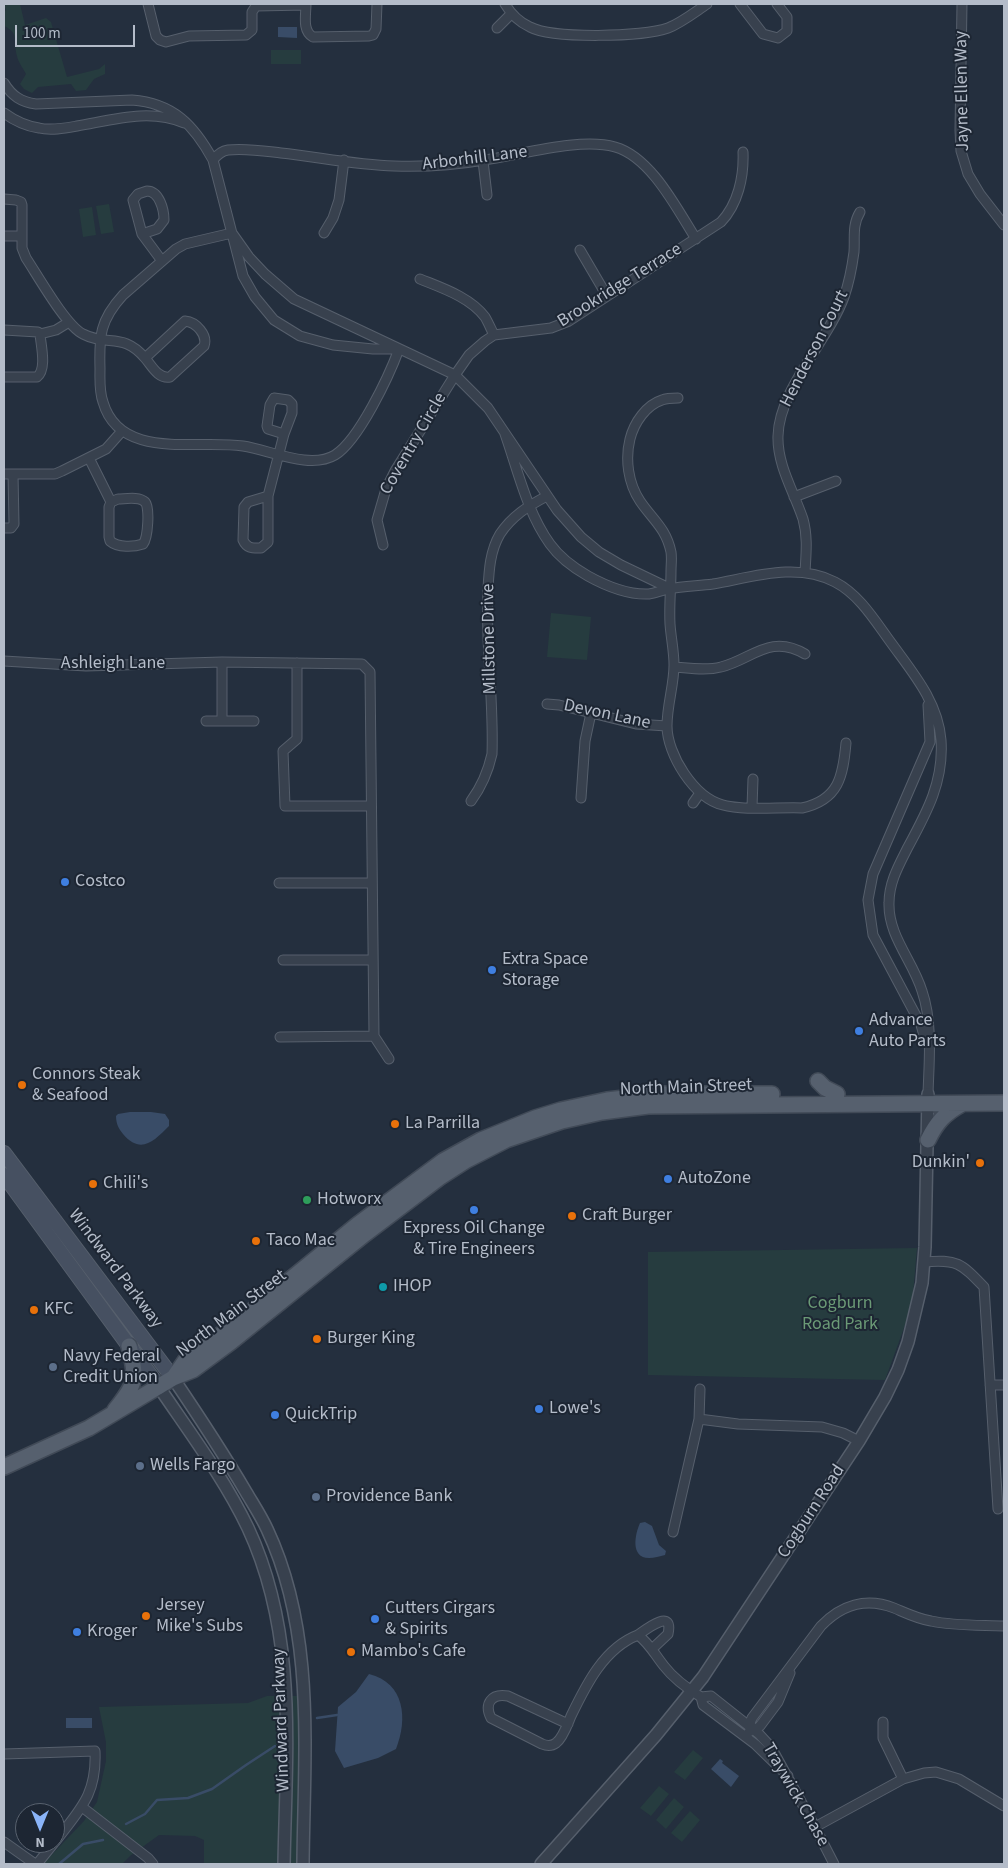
<!DOCTYPE html>
<html>
<head>
<meta charset="utf-8">
<style>
  body { margin:0 }
  #map { position:relative; width:1008px; height:1868px; overflow:hidden; background:#242f3e; font-family:"Source Sans 3",sans-serif }
  canvas { display:block }
  .frame { position:absolute; inset:0; border:5px solid #b4bcc9; pointer-events:none }
  .north { position:absolute; left:15px; top:1803px; width:50px; height:50px; box-sizing:border-box; background:#1d2633; border:1px solid #59626f; border-radius:50%; rotate:180deg; font-size:14px; font-weight:700; line-height:20px; text-align:center; color:#b4bcc9 }
  .north::after { content:''; display:block; margin:auto; width:18px; height:22px; background:#8ab4f8; clip-path:polygon(50% 0,100% 100%,50% 72%,0 100%) }
  .scale { position:absolute; left:15px; top:25px; width:120px; height:22px; box-sizing:border-box; border:2px solid #b4bcc9; border-top:0; padding-left:6px; font-size:15px; line-height:18px; white-space:nowrap; color:#b4bcc9; -webkit-text-stroke:4px #1d2633; paint-order:stroke }
</style>
</head>
<body>
<div id="map">
<canvas width="1008" height="1868"></canvas>
<div class="frame"></div>
<div class="north">N</div>
<div class="scale">100 m</div>
</div>
<script>
const ctx = document.querySelector('canvas').getContext('2d');
ctx.lineJoin = 'round';
function fill(path, color) { ctx.fillStyle = color; ctx.fill(path, 'evenodd'); }
function strokePath(path, color, width, dash) { ctx.strokeStyle = color; ctx.lineWidth = width; ctx.lineCap = dash ? 'butt' : 'round'; ctx.setLineDash(dash || []); ctx.stroke(path); }
function label(font, color, halo, rows, align = 'center') {
  ctx.font = font + ' "Source Sans 3",sans-serif'; ctx.lineWidth = 4; ctx.setLineDash([]); ctx.textBaseline = 'middle'; ctx.strokeStyle = halo; ctx.fillStyle = color; for (const [text, x, y, turn = 0] of rows) {
    ctx.save(); ctx.translate(x, y); ctx.rotate((+turn || 0) * Math.PI / 180); ctx.textAlign = isNaN(turn) ? turn : align; if (halo) ctx.strokeText(text, 0, 0); ctx.fillText(text, 0, 0); ctx.restore();
  }
}
fill(new Path2D(`
  M7 4H20L25 25 46 18 51 22 67 77 99 69 105 64V74L94 79 86 90 76 91 71 84 38 87 32 93 24 89 20 84 26 74C23 68 18 62 17 56 13 42 20 33 4 26V12L6 10 4 5Z
  M271 50H301V64H271Z
  M109 204 114 232 101 234 96 206Z
  M92 207 96 235 83 237 79 209Z
  M551 613 591 617 587 660 547 657Z
  M917 1248 912 1306 885 1380 648 1375V1252Z
  M267 1696H301L298 1864H204V1840L195 1836 159 1835 130 1856 122 1864H43L84 1821 97 1802 106 1761V1742L99 1707 248 1703Z
  M693 1750 703 1758 685 1780 674 1772Z
  M659 1786 669 1794 651 1816 640 1808Z
  M674 1798 684 1807 666 1829 656 1820Z
  M690 1811 700 1820 682 1842 671 1833Z`), '#263c3f');
fill(new Path2D(`
  M278 27H297V38L278 37Z
  M130 1112H151L165 1114 169 1120V1126C154 1141 141 1155 123 1134 119 1129 116 1124 116 1116L118 1114Z
  M645 1522 652 1526 659 1545 666 1551 665 1555C660 1556 654 1558 649 1558 630 1558 635 1534 640 1523Z
  M369 1674C405 1683 408 1719 396 1749L378 1758 344 1768 335 1751 338 1707 356 1692Z
  M66 1718H92V1728H66Z
  M720 1759 723 1761 722 1763 739 1776 731 1787 711 1769Z`), '#394c67');
strokePath(new Path2D(`
  M317 1718 337 1715
  M126 1824 145 1814 157 1800 188 1798 212 1789 246 1765 275 1746
  M59 1864 83 1844 103 1840`), '#394c67', 2.5);
const minor = new Path2D(`
  M148 4 156 36 160 40 166 42 189 36 246 35 252 30V12L256 6 306 5
  M306 4C306 15 302 31 313 37L369 36 373 35 376 29 377 4
  M505 4C511 14 519 22 530 27 553 39 643 37 668 28 681 23 695 12 707 4
  M740 4 763 34 778 38 787 31V17L777 4
  M962 4 960 130 961 151 968 174 980 194 1004 225
  M497 28 511 14
  M4 83C12 96 21 102 36 104L132 100C173 103 194 125 213 160L243 276 255 297 274 320 300 336 333 345 373 349H396
  M4 113C15 121 25 126 39 128 51 131 66 128 77 126 112 120 150 108 184 123
  M213 160C217 155 221 151 228 150 246 148 264 151 281 153 318 157 356 165 394 166 424 167 455 165 484 160 521 155 580 137 615 147 651 157 677 209 696 239
  M483 161 487 195
  M147 191C159 191 164 209 164 220L157 229 142 234 133 200 138 194Z
  M4 199 16 200 21 202 22 205V236H4
  M232 233 185 244 176 249 123 295C100 320 99 336 100 368 100 379 99 391 103 402 120 461 197 439 243 446 270 450 310 470 335 455 359 440 389 376 399 349
  M232 233 249 257 265 274 294 299 455 375 488 408 557 510 581 537 599 552 621 565 671 589
  M324 233 333 218 339 200 344 160
  M142 234 162 261
  M22 236V248L26 258C38 276 66 326 83 334 108 347 123 332 145 358
  M580 250 607 296
  M420 279C442 288 470 297 485 317 488 322 491 329 494 335
  M185 321C196 322 208 335 204 346L170 377C158 379 152 366 145 358Z
  M4 330 38 332 40 334C41 346 47 369 37 377H4
  M40 334 56 330 69 322
  M678 398C673 398 667 398 662 400 646 405 634 423 630 439 625 459 628 483 640 501 652 519 666 528 671 552 672 558 671 565 671 571 671 588 669 606 670 624 671 638 674 651 674 665 674 685 667 705 667 726 667 754 694 798 723 805 744 811 779 807 802 808 839 800 843 776 846 743
  M505 434C518 471 527 512 550 544 560 558 574 568 588 576 606 586 628 595 649 594 656 593 662 590 669 589 683 586 698 586 713 584 753 577 797 562 835 582 860 595 875 621 892 644 913 673 938 702 941 740 944 781 927 812 908 847 899 865 889 882 889 903 888 936 913 961 922 991 933 1023 929 1061 928 1094
  M89 458 111 502
  M4 474H13L14 524 11 528H4
  M13 474H55L62 471 106 449 122 431
  M268 496 284 434 292 413V404L288 400 274 398 270 405 267 426 268 429 284 434
  M268 496V542L261 548C253 548 247 549 243 540L244 507 248 502Z
  M794 497 836 481
  M118 499C125 499 139 496 145 502 150 507 148 538 143 544 134 547 118 548 110 541L109 537V507L111 502Z
  M383 545 377 520 386 489 395 471 455 375 469 355 485 341 494 335 551 328 569 321 721 222C738 204 744 177 743 152
  M805 572C806 554 808 537 803 519 794 492 777 465 778 436 779 389 828 341 844 297 849 283 852 267 854 252 855 238 852 225 860 212
  M4 661 86 666 222 662 362 664 370 672 374 1036 389 1059
  M297 663V739L283 751 285 806H371
  M674 667C689 668 706 671 721 667 751 660 770 633 805 654
  M547 704 559 705 636 724 667 726
  M206 721H254
  M222 721V662
  M581 798 585 741 591 713
  M471 801C482 786 488 772 492 754 494 699 485 644 488 589 489 570 490 551 500 534 512 516 528 506 547 496
  M693 803 700 793
  M752 807 753 779
  M279 883H372
  M283 960H373
  M280 1037 374 1036
  M925 1039 921 1025 873 935 868 900 873 874 930 742 928 705
  M924 1262C957 1259 961 1263 984 1287L998 1509
  M990 1385H1004
  M699 1419 700 1389
  M673 1532 699 1419 738 1424 822 1427 843 1433 859 1441
  M638 1635C645 1630 674 1607 668 1634L652 1649
  M701 1697 711 1696 759 1734 771 1747 815 1827 834 1864
  M883 1722V1738L903 1779
  M568 1724 508 1696C491 1693 484 1704 491 1718L542 1744C547 1746 552 1746 556 1743 563 1738 568 1723 571 1716 586 1685 604 1648 638 1635 650 1644 655 1655 664 1666 674 1679 688 1689 701 1697L703 1705 755 1744 788 1776
  M752 1729 750 1723 752 1718 821 1626C841 1605 866 1597 894 1608 906 1613 918 1619 931 1621 954 1626 980 1625 1004 1626
  M749 1732 752 1729H756L760 1726 778 1702 790 1673
  M4 1754 95 1751C97 1795 80 1809 55 1842
  M82 1807 148 1858 153 1864
  M815 1827 903 1779 924 1773 936 1772 959 1779 1004 1806
  M4 1842 35 1864
  M37 1864 54 1843`);
const tertiary = new Path2D(`
  M173 1378C198 1415 223 1453 246 1492 253 1504 261 1516 267 1529 316 1633 304 1752 303 1864
  M159 1387C190 1433 224 1478 248 1528 298 1635 286 1750 284 1864
  M541 1864 656 1735 703 1677 859 1441 885 1397 898 1370 908 1342 922 1283 925 1247 928 1094`);
const secondary = new Path2D(`
  M4 1153 173 1378
  M4 1175 159 1387`);
const primary = new Path2D(`
  M818 1081 825 1088 837 1094
  M928 1140C936 1123 945 1113 962 1104
  M174 1377 185 1361 243 1318 357 1225 443 1161 481 1140 535 1118 561 1110 607 1100 660 1094H772
  M115 1410C137 1382 137 1380 129 1346
  M4 1467 89 1428 173 1378 193 1370 231 1342 365 1234 439 1178 467 1160 506 1140 562 1121 602 1112 648 1106 1004 1103`);
strokePath(minor, '#565f6c', 11);
strokePath(tertiary, '#565f6c', 14);
strokePath(secondary, '#565f6c', 16);
strokePath(primary, '#414a57', 18);
strokePath(minor, '#38414e', 9);
strokePath(tertiary, '#38414e', 11);
strokePath(secondary, '#465061', 14);
strokePath(primary, '#56606e', 15);
for (const [x, y, r, color] of [
  [65,882,5,"#3f7fe0"],
  [492,970,5,"#3f7fe0"],
  [859,1031,5,"#3f7fe0"],
  [22,1085,5,"#e8710a"],
  [395,1124,5,"#e8710a"],
  [980,1163,5,"#e8710a"],
  [668,1179,5,"#3f7fe0"],
  [93,1184,5,"#e8710a"],
  [307,1200,5,"#2e9e5b"],
  [474,1210,5,"#3f7fe0"],
  [572,1216,5,"#e8710a"],
  [256,1241,5,"#e8710a"],
  [383,1287,5,"#0f9aa8"],
  [34,1310,5,"#e8710a"],
  [317,1339,5,"#e8710a"],
  [53,1367,5,"#5c6f8a"],
  [539,1409,5,"#3f7fe0"],
  [275,1415,5,"#3f7fe0"],
  [140,1466,5,"#5c6f8a"],
  [316,1497,5,"#5c6f8a"],
  [146,1616,5,"#e8710a"],
  [375,1619,5,"#3f7fe0"],
  [77,1632,5,"#3f7fe0"],
  [351,1652,5,"#e8710a"]
]) { const dot = new Path2D(); dot.arc(x, y, r, 0, 2 * Math.PI); ctx.fillStyle = color; ctx.fill(dot); strokePath(dot, '#1d2633', 2); }
label('18px', '#b4bcc9', '#1d2633', [
  ["Jayne Ellen Way",963,91,-91],
  ["Arborhill Lane",475,159,-7],
  ["Brookridge Terrace",620,286,-32],
  ["Henderson Court",815,349,-63],
  ["Coventry Circle",414,444,-60],
  ["Millstone Drive",490,639,-91],
  ["Ashleigh Lane",113,664],
  ["Devon Lane",607,715,12],
  ["North Main Street",686,1088,-2],
  ["Windward Parkway",115,1269,53],
  ["North Main Street",232,1314,-37],
  ["Cogburn Road",812,1512,-57],
  ["Windward Parkway",282,1720,-92],
  ["Traywick Chase",795,1795,60]
]);
label('18px', '#b4bcc9', '#1d2633', [
  ["Costco",75,882],
  ["Extra Space",502,960],
  ["Storage",502,981],
  ["Advance",869,1021],
  ["Auto Parts",869,1042],
  ["Connors Steak",32,1075],
  ["& Seafood",32,1096],
  ["La Parrilla",405,1124],
  ["Dunkin'",970,1163,"right"],
  ["AutoZone",678,1179],
  ["Chili's",103,1184],
  ["Hotworx",317,1200],
  ["Craft Burger",582,1216],
  ["Express Oil Change",474,1229,"center"],
  ["& Tire Engineers",474,1250,"center"],
  ["Taco Mac",266,1241],
  ["IHOP",393,1287],
  ["KFC",44,1310],
  ["Burger King",327,1339],
  ["Navy Federal",63,1357],
  ["Credit Union",63,1378],
  ["Lowe's",549,1409],
  ["QuickTrip",285,1415],
  ["Wells Fargo",150,1466],
  ["Providence Bank",326,1497],
  ["Jersey",156,1606],
  ["Mike's Subs",156,1627],
  ["Cutters Cirgars",385,1609],
  ["& Spirits",385,1630],
  ["Kroger",87,1632],
  ["Mambo's Cafe",361,1652]
], 'left');
label('18px', '#6b9a76', '#1d2633', [
  ["Cogburn",840,1304],
  ["Road Park",840,1325]
]);
</script>
</body>
</html>
